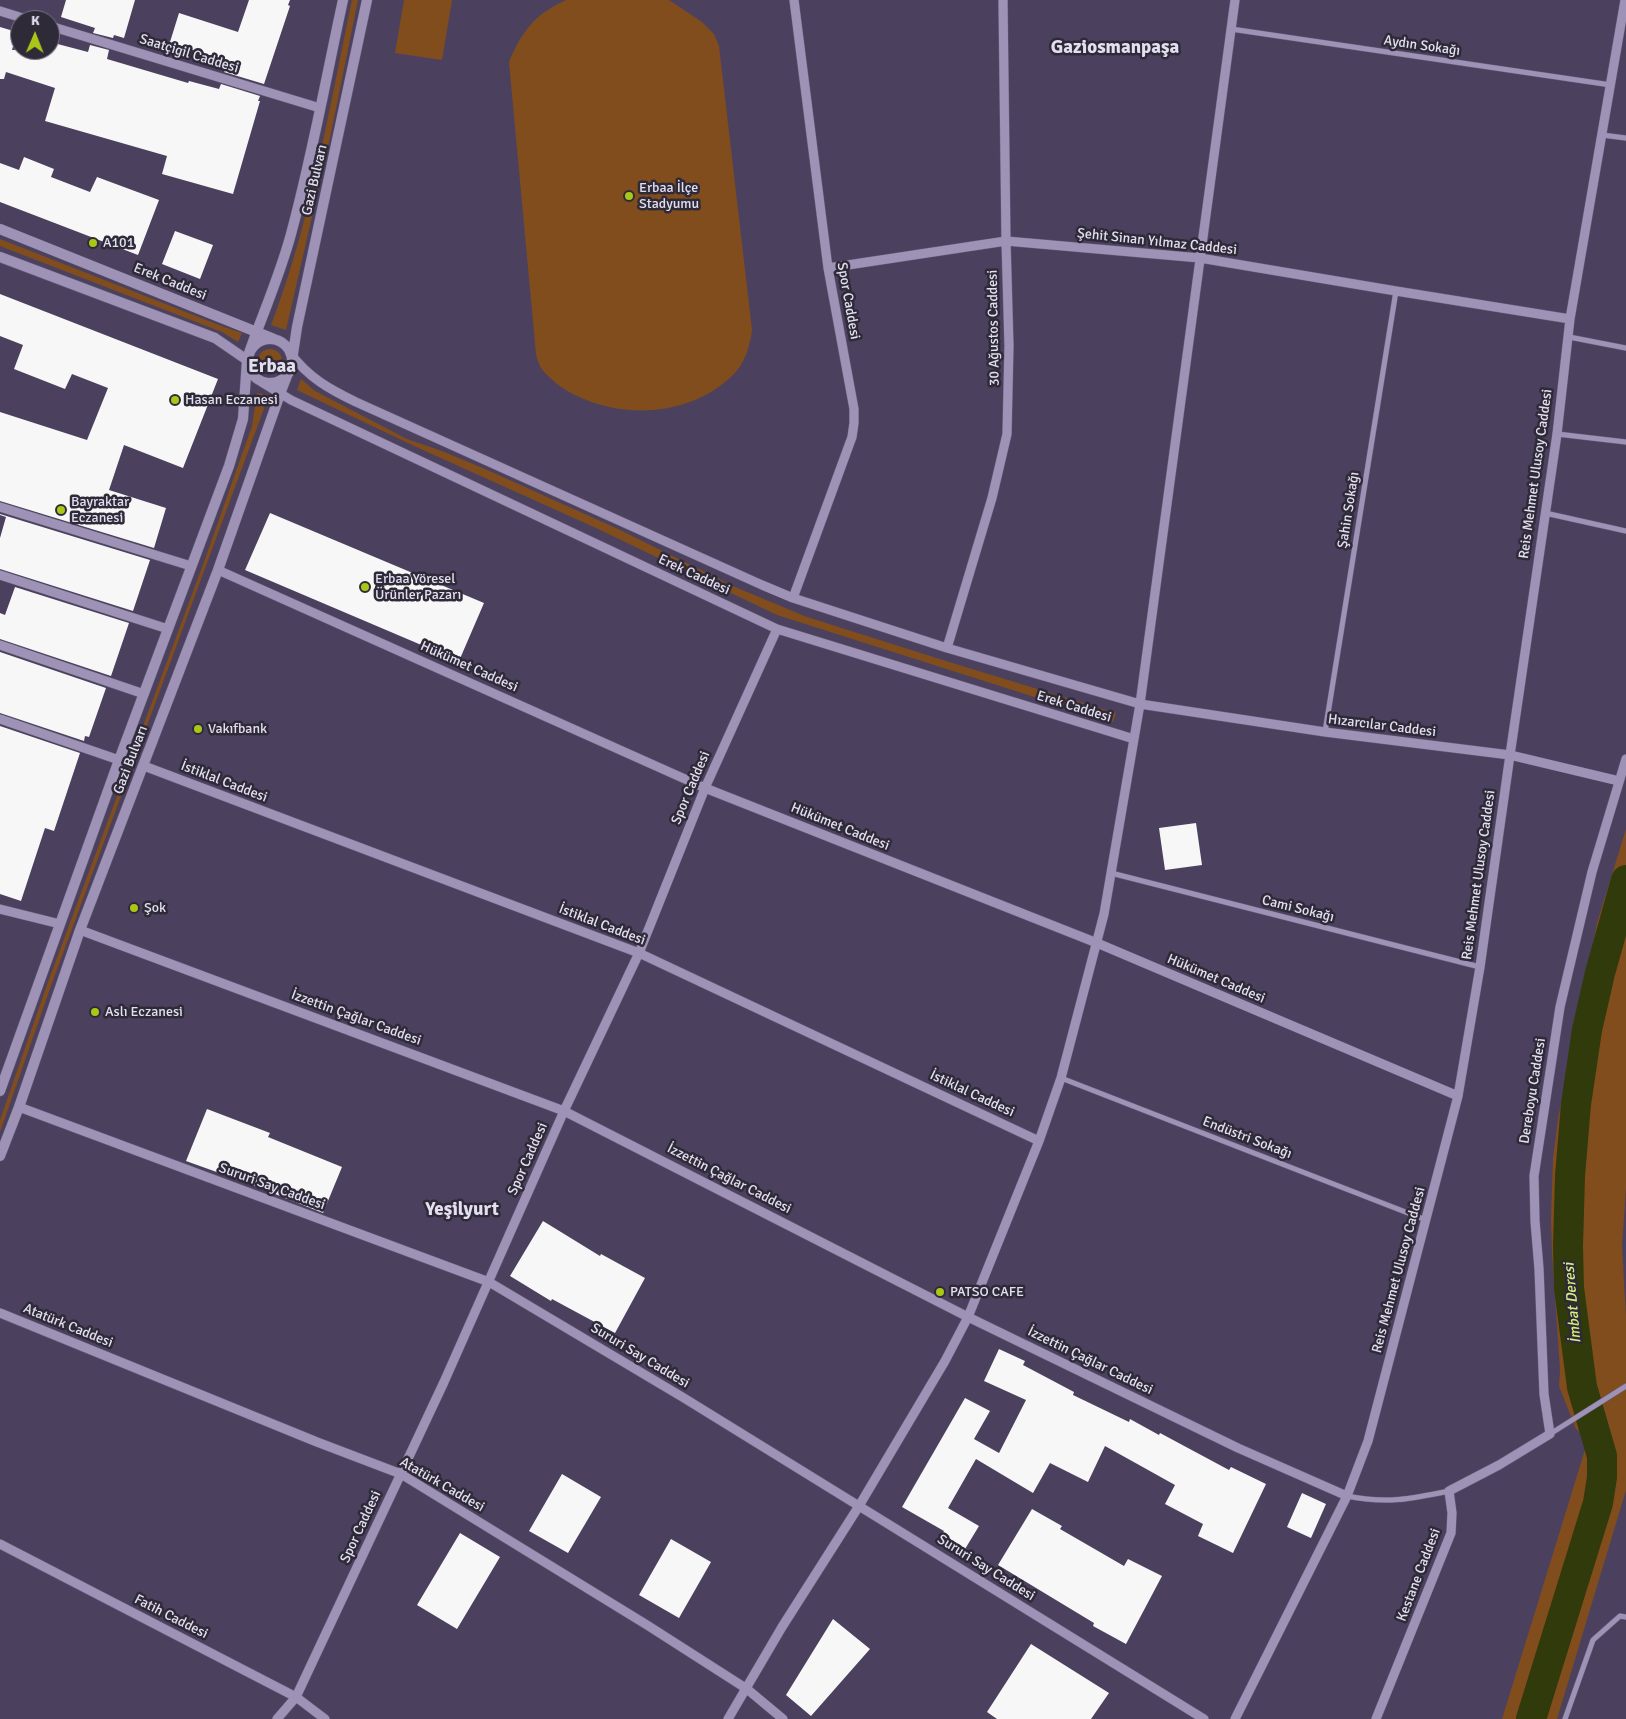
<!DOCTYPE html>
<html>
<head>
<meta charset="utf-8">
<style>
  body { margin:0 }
  #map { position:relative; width:1626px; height:1719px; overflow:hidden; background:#4b415f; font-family:Signika,sans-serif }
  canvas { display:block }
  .north { position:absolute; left:10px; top:10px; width:50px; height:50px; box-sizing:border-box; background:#2f2a38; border:1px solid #777282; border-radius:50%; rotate:1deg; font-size:14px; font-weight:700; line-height:20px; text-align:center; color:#e3def0 }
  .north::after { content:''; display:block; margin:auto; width:18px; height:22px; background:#aac718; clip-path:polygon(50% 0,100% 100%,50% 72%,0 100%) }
</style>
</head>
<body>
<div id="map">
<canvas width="1626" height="1719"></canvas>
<div class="north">K</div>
</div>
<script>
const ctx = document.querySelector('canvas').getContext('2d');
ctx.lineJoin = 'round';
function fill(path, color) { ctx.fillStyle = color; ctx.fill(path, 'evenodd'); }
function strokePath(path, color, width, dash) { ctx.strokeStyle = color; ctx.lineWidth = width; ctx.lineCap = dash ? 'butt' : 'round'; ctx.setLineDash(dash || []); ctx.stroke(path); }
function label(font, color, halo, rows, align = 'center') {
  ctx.font = font + ' Signika,sans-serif'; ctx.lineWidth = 5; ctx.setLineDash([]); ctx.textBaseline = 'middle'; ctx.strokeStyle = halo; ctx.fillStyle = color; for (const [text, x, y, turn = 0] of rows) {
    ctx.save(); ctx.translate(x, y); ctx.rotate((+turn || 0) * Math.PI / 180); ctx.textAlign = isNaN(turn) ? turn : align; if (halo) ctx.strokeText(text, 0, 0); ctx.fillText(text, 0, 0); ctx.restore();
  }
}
fill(new Path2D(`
  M352 0H358L330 138 286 330 271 325C311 221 329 109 352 0Z
  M404 0H452L442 60 395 53Z
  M566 0H669L702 22 714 34 719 46 752 330C750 346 745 363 733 375 692 415 627 420 577 396 564 390 550 380 541 368 539 364 537 359 536 354L509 62C522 31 535 14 566 0Z
  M0 239 224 327 242 333 238 342 222 332 0 246Z
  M258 361a12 12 0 1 1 24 0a12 12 0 1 1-24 0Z
  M301 379 315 391 407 439 442 451 485 469 618 529 735 587 807 617 949 662 1116 713 1113 722 777 615 596 528 412 445 297 390Z
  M257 393 269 395 52 983 0 1132V1120L48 982 204 562 252 426Z
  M1626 829V1188L1622 1246 1626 1317V1490L1557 1719H1502L1588 1440 1576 1429 1559 1386 1560 1370 1552 1253 1551 1218 1553 1159 1558 1119 1597 923Z`), '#814d1c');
strokePath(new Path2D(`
  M1531 1719 1598 1503 1602 1477V1456L1582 1387 1569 1288 1568 1246 1570 1176 1576 1104 1587 1030 1600 973 1626 880`), '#313a0b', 30);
fill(new Path2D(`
  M66 0H135L124 38 114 35 113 38 93 33 95 28 61 17Z
  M249 0H290L288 5 290 6 264 84 224 72 228 62 170 42 179 13 238 32Z
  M0 27 17 32 12 50H50V42L88 52 90 45 109 50 107 59 188 83 189 81 219 89 221 84 260 96 258 101H260L233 194 162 174 167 156 45 121 55 88 6 72 4 79H0Z
  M24 157 54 169 51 177 90 192 97 177 159 200 138 255 0 202V163L19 170Z
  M175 231 213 245 200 279 162 264Z
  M0 294 218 379 183 468 124 445 109 490 166 508 154 548 0 501V412L87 440 108 388 72 374 65 389 14 369 23 345 0 336Z
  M270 513 484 603 459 661 245 570Z
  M0 514 150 560 133 611 0 569V538L6 517 0 515Z
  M15 587 129 623 111 676 0 639V613L5 615Z
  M0 652 106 688 89 737 85 736 84 741 0 713Z
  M0 726 80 753 54 831 45 828 21 901 0 894Z
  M1196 823 1202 865 1165 870 1159 828Z
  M207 1109 270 1133 268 1137 342 1167 323 1213 250 1184 186 1161Z
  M543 1221 600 1256 601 1254 645 1278 615 1333 552 1299 551 1301 510 1276Z
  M999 1349 1025 1361 1023 1365 1074 1392 1073 1395 1129 1422 1130 1419 1159 1435 1160 1433 1229 1470 1231 1467 1266 1484 1233 1553 1198 1536 1203 1524 1165 1504 1175 1485 1105 1446 1088 1482 1050 1463 1033 1493 976 1459 948 1508 979 1526 962 1554 938 1541 944 1531 902 1507 965 1398 990 1411 974 1439 999 1453 1026 1400 984 1381Z
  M562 1474 601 1497 568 1553 529 1531Z
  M1302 1493 1326 1504 1311 1538 1287 1527Z
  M1032 1509 1062 1526 1060 1529 1124 1566 1128 1559 1162 1576 1126 1644 1093 1626 1094 1623 998 1565Z
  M460 1533 500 1557 457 1629 417 1605Z
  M671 1539 711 1562 679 1618 639 1595Z
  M833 1619 870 1649 811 1716 786 1695Z
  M1031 1644 1109 1693 1091 1719H997L987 1712Z`), '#f7f7f7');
const minor = new Path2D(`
  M1231 29 1611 85
  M1602 135 1626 138
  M1569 337 1626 348
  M1557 434 1626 442
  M1545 513 1626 531
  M1325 732 1396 291
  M1111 873 1480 967
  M1061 1078 1426 1220
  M1550 1434 1626 1386
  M1347 1496C1386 1504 1411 1499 1449 1491
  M1565 1719 1593 1640 1620 1616 1626 1617`);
const tertiary = new Path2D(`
  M0 11 29 20
  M50 26 320 108
  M828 268 1006 241 1200 258 1396 291 1570 319
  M290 353C309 378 329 389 356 402L762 585 793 598 947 648 1140 704 1325 732 1510 755 1619 781
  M263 383 291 400 777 629 1134 739
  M0 507 191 566
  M218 570 705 788 1097 943 1458 1096
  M0 575 168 629
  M793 598 852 437 854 423V409L828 268 794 0
  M0 645 144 694
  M947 648 992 498 1007 434 1009 346 1006 241 1003 0
  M0 719 119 760
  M144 766 639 953 1039 1141
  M0 909 60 924
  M80 930 564 1111 968 1317 1238 1448 1347 1496
  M19 1107 489 1282 684 1398 1204 1719
  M0 1313 317 1442 401 1474 647 1625 747 1689 783 1719
  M0 1544 296 1697 325 1719
  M277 1719 296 1697 444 1382 564 1111 639 953 705 788 777 629
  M728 1719 782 1627 859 1506 945 1361 968 1317 1039 1141 1061 1078 1104 914 1140 704 1235 0
  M1235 1719 1347 1496 1368 1441 1458 1096 1480 967 1510 755 1557 434 1570 319 1625 0
  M1376 1719 1451 1533 1452 1513 1449 1491 1499 1465 1550 1434 1544 1394 1539 1269 1535 1221 1534 1176 1560 1007 1592 872 1626 759`);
const secondary = new Path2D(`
  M0 229 274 339
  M0 257 215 338 247 360 243 419 229 466 119 760 0 1091
  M248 361a22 22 0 1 1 44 0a22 22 0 1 1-44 0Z
  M249 353C263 313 280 275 291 234 312 157 326 78 343 0
  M291 367 297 327 367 0
  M0 1156 19 1107 80 930 218 570 280 394 288 373`);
strokePath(minor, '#665e77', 6);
strokePath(tertiary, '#665e77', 10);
strokePath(secondary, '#665e77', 11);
strokePath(minor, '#9e93b6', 5);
strokePath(tertiary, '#9e93b6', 9);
strokePath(secondary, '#9e93b6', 10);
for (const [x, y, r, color] of [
  [629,196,5,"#aac718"],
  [93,243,5,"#aac718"],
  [175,400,5,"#aac718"],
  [61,510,5,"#aac718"],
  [365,587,5,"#aac718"],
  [198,729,5,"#aac718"],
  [134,908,5,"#aac718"],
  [95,1012,5,"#aac718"],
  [940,1292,5,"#aac718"]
]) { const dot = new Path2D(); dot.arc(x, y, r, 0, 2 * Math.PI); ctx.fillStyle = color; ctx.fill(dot); strokePath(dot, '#2f2a38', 2); }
label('14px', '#e3def0', '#2f2a38', [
  ["Aydın Sokağı",1422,46,8],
  ["Saatçigil Caddesi",189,54,17],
  ["Gazi Bulvarı",315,180,-77],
  ["Şehit Sinan Yılmaz Caddesi",1157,242,6],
  ["Erek Caddesi",170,282,22],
  ["Spor Caddesi",848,301,80],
  ["30 Ağustos Caddesi",994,328,-91],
  ["Reis Mehmet Ulusoy Caddesi",1536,474,-82],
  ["Şahin Sokağı",1349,510,-81],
  ["Erek Caddesi",694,575,25],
  ["Hükümet Caddesi",469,667,24],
  ["Erek Caddesi",1074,707,17],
  ["Hızarcılar Caddesi",1382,726,7],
  ["Gazi Bulvarı",131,760,-69],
  ["İstiklal Caddesi",224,782,21],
  ["Spor Caddesi",691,788,-67],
  ["Hükümet Caddesi",840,827,22],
  ["Reis Mehmet Ulusoy Caddesi",1479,875,-82],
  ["Cami Sokağı",1298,909,14],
  ["İstiklal Caddesi",602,925,21],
  ["Hükümet Caddesi",1216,979,23],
  ["İzzettin Çağlar Caddesi",356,1018,20],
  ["Dereboyu Caddesi",1533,1091,-81],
  ["İstiklal Caddesi",972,1094,25],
  ["Endüstri Sokağı",1247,1138,21],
  ["Spor Caddesi",528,1159,-66],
  ["İzzettin Çağlar Caddesi",729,1179,27],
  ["Sururi Say Caddesi",272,1187,20],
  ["Reis Mehmet Ulusoy Caddesi",1399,1270,-75],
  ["Atatürk Caddesi",68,1326,22],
  ["Sururi Say Caddesi",640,1356,31],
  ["İzzettin Çağlar Caddesi",1090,1361,26],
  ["Atatürk Caddesi",442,1485,30],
  ["Spor Caddesi",361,1527,-65],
  ["Sururi Say Caddesi",986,1568,32],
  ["Kestane Caddesi",1419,1575,-69],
  ["Fatih Caddesi",171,1617,27]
]);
label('14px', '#e3def0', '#2f2a38', [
  ["Erbaa İlçe",639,188],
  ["Stadyumu",639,204],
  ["A101",103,243],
  ["Hasan Eczanesi",185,400],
  ["Bayraktar",71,502],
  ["Eczanesi",71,518],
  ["Erbaa Yöresel",375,579],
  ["Ürünler Pazarı",375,595],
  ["Vakıfbank",208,729],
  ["Şok",144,908],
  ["Aslı Eczanesi",105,1012],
  ["PATSO CAFE",950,1292]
], 'left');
label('italic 15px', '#d5ef7d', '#2f2a38', [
  ["İmbat Deresi",1573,1303,-95]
]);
label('bold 19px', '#e3def0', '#2f2a38', [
  ["Gaziosmanpaşa",1115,48],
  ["Erbaa",272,367],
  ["Yeşilyurt",462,1210]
]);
</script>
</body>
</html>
